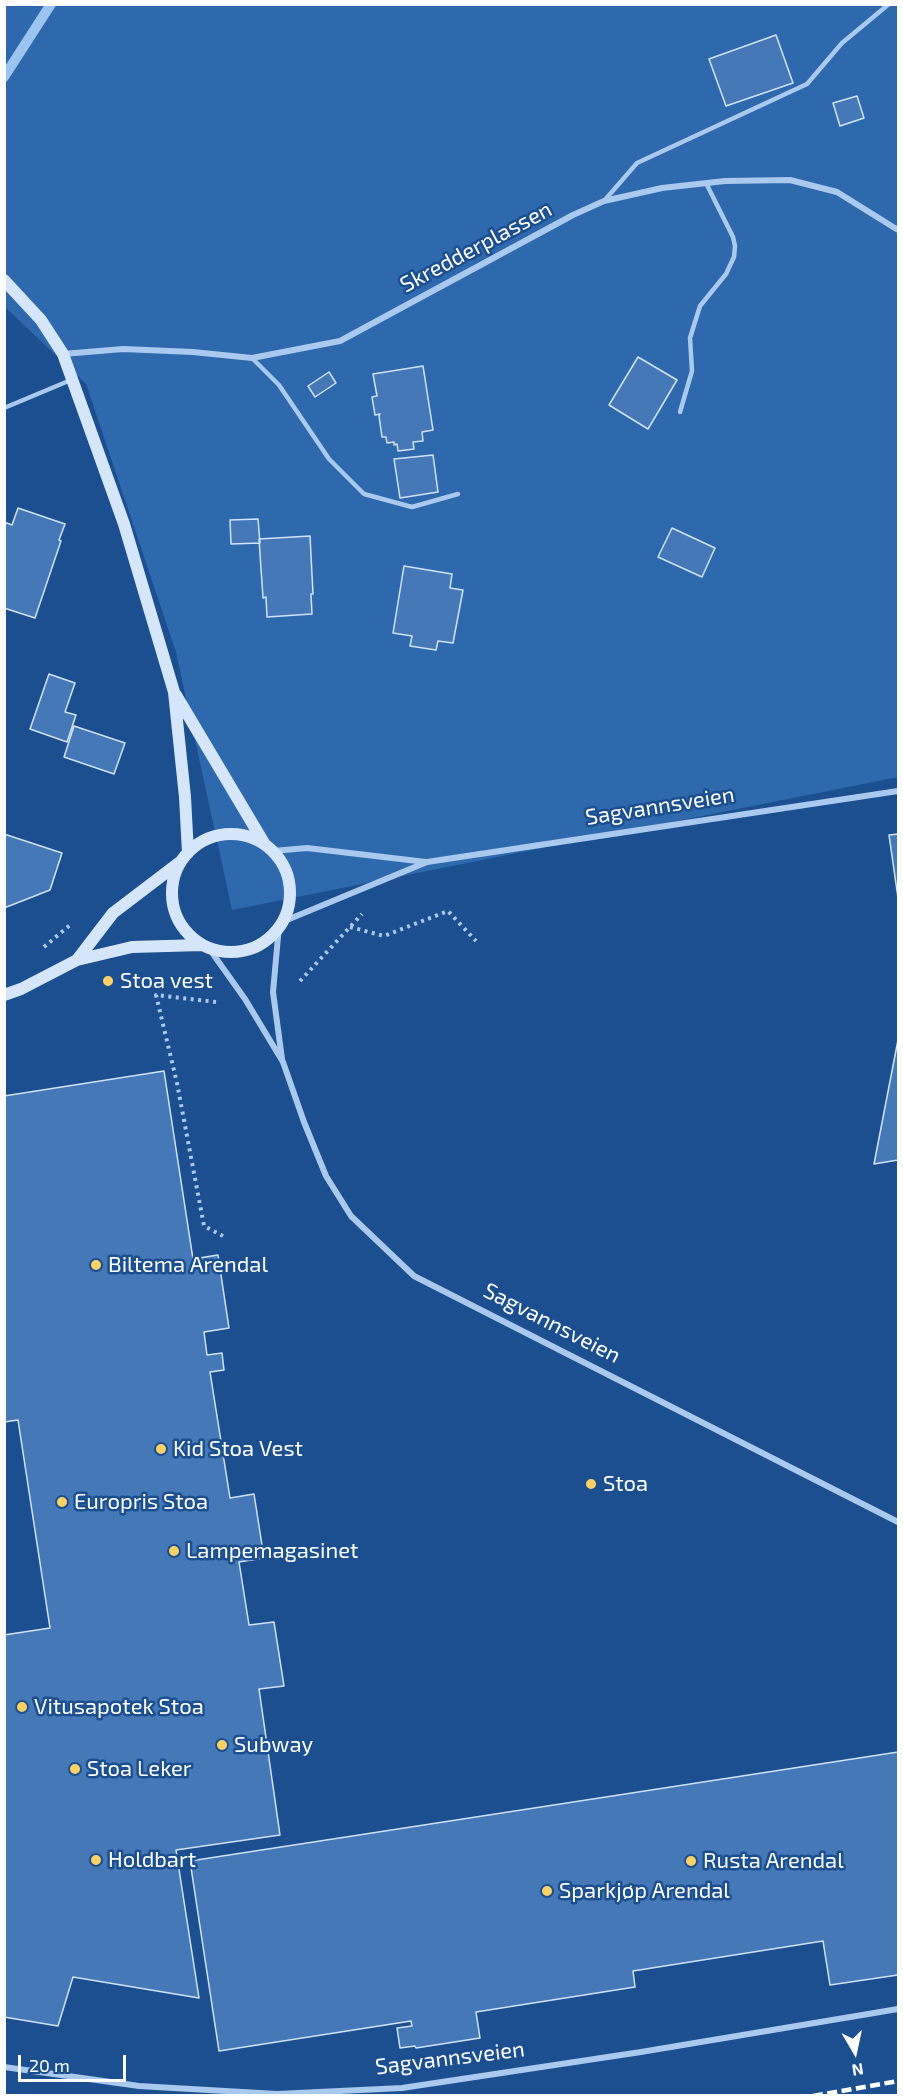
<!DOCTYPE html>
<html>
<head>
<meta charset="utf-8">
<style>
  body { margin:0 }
  #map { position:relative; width:903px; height:2100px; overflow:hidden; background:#1b4f8f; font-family:"Exo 2",sans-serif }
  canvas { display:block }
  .frame { position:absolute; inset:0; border:6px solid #fff; pointer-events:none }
  .north { position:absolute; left:825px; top:2022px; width:60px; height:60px; -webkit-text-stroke:4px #1b4f8f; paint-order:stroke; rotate:171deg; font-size:16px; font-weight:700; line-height:24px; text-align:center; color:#fff }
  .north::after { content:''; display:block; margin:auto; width:21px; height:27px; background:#fff; clip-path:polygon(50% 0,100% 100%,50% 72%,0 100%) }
  .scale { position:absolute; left:18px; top:2055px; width:108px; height:27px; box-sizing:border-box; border:3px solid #fff; border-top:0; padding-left:8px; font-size:18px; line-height:21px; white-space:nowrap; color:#fff; -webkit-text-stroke:4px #1b4f8f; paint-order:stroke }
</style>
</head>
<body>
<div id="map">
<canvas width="903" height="2100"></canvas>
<div class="frame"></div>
<div class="north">N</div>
<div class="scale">20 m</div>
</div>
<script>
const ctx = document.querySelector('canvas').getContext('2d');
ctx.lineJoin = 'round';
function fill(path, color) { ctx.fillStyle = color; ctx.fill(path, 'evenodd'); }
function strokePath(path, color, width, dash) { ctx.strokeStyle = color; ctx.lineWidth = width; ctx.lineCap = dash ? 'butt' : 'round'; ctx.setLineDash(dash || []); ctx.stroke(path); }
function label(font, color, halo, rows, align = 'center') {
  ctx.font = font + ' "Exo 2",sans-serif'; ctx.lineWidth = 5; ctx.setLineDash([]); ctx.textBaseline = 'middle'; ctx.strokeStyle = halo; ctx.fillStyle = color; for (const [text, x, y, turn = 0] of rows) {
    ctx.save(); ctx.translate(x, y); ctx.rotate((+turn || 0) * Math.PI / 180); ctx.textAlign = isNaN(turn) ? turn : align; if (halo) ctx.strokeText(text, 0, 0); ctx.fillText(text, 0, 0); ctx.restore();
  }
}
fill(new Path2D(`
  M4 5H898V777L232 910 176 652 86 384 5 307Z`), '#2e69ad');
strokePath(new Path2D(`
  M4 77 51 4`), '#9cc4f0', 10);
const building = new Path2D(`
  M776 35 793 83 726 106 709 59Z
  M857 96 864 118 840 126 833 103Z
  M638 357 677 380 648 429 609 405Z
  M423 366 433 430 422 432 423 441 413 442 414 449 398 451 397 444 394 445V442L387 443 386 437H382L379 416 380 414 375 415 372 397 377 396 373 374Z
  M329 372 336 383 315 397 308 386Z
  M433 455 438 492 400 498 394 459Z
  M18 508 65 524 59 540 61 541 35 618 4 608V522L12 525Z
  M258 519 260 543 231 544 230 520Z
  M672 528 715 548 702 577 658 557Z
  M310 536 313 594H311L312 614 267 617 266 597 263 598 259 539Z
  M404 566 452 574 450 588 463 590 453 643 438 641 436 650 410 646 412 636 393 633Z
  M49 674 75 683 65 712 76 715 67 742 30 729Z
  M74 726 125 743 114 774 64 757Z
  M4 834 62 853 50 890 4 908Z
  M898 834V898L889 835Z
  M898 1040V1160L874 1164Z
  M164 1071 193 1259 218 1255 229 1328 204 1332 207 1355 222 1353 224 1370 210 1372 230 1498 254 1494 264 1558 239 1562 249 1625 274 1622 284 1686 259 1689 280 1835 176 1850 199 1998 73 1977 58 2026 4 2017V1635L50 1628 18 1420 4 1422V1096Z
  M898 1752V1975L830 1985 823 1941 633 1971 635 1987 476 2012 480 2038 416 2048 415 2046 400 2048 397 2028 412 2026 411 2021 219 2051 190 1861Z`);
fill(building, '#4478b7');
strokePath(building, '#cfe3fa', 1.5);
strokePath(new Path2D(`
  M350 927 384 936 448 911 476 941
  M44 947 70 925
  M300 981 362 914
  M216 1002 156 995 177 1083 204 1226 223 1236`), '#a9c9ee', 4, [3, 4.5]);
strokePath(new Path2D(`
  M604 201 637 163 807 84 842 43 889 4
  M252 358 279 385 329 459 364 494 412 507 458 494
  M4 408 71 380
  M680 412 692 371 690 338 700 306 726 274 734 257 735 246 733 237 706 183`), '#a9c9ee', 4.5);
strokePath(new Path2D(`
  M63 354 123 349 193 352 252 358 340 341 573 215 604 201 662 188 725 181 790 180 837 192 898 230
  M273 851 307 848 426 862
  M282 922 427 862 898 791
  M279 926 273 992 282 1059
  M208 947 245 999 283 1062 304 1122 326 1176 351 1216 414 1276 898 1522
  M4 2067 139 2086 277 2094 402 2088 641 2052 898 2009`), '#a9c9ee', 6);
strokePath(new Path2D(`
  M4 280 41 320 63 354 124 524 174 692 185 797 188 853
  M176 695 264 843
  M172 893a59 59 0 1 1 118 0a59 59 0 1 1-118 0Z
  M77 960 113 913 180 862
  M4 995 21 989 77 960 132 947 202 945`), '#d6e6fa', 12);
strokePath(new Path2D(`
  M813 2096 898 2081`), '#fff', 4.5, [10, 4.5]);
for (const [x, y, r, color] of [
  [108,981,6,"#ffd166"],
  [96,1265,6,"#ffd166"],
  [161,1449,6,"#ffd166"],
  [591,1484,6,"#ffd166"],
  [62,1502,6,"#ffd166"],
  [174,1551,6,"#ffd166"],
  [22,1707,6,"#ffd166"],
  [222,1745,6,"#ffd166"],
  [75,1769,6,"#ffd166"],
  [96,1860,6,"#ffd166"],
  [691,1861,6,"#ffd166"],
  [547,1891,6,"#ffd166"]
]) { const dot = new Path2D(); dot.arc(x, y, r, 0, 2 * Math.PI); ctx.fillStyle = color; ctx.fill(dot); strokePath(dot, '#1b4f8f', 2); }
label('22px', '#fff', '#1b4f8f', [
  ["Skredderplassen",476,247,-28],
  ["Sagvannsveien",660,806,-9],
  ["Sagvannsveien",552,1323,27],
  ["Sagvannsveien",450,2058,-7]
]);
label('22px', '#fff', '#1b4f8f', [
  ["Stoa vest",120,981],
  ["Biltema Arendal",108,1265],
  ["Kid Stoa Vest",173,1449],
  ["Stoa",603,1484],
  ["Europris Stoa",74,1502],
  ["Lampemagasinet",186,1551],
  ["Vitusapotek Stoa",34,1707],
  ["Subway",234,1745],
  ["Stoa Leker",87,1769],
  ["Holdbart",108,1860],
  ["Rusta Arendal",703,1861],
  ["Sparkjøp Arendal",559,1891]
], 'left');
</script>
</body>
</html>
